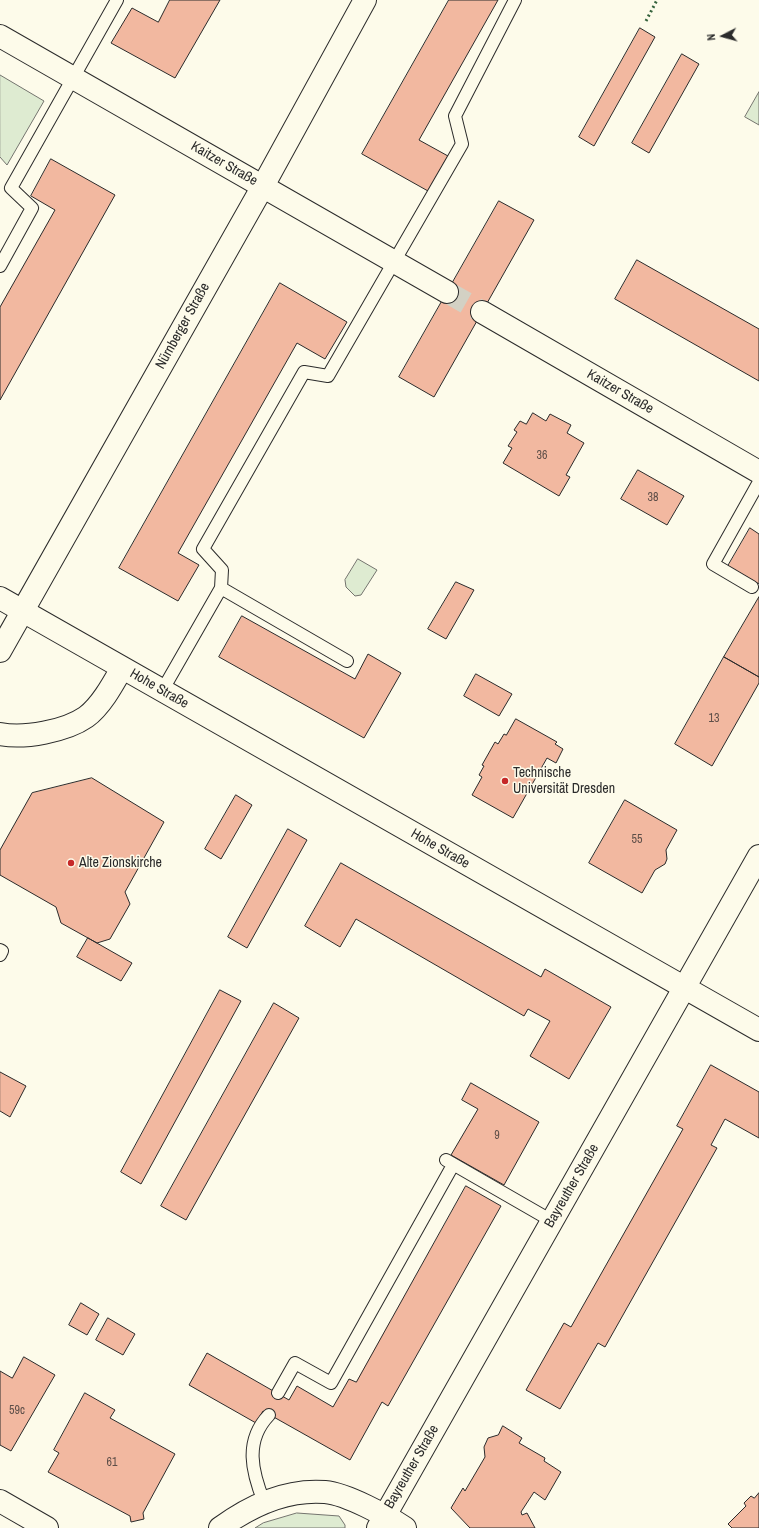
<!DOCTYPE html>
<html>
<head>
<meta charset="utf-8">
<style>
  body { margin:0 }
  #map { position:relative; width:759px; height:1528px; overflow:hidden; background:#fdfbea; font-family:"Archivo Narrow",sans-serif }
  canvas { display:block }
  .north { position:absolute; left:703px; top:16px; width:40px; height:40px; -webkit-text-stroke:3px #fdfbea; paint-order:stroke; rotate:264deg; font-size:11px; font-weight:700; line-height:16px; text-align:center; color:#2b2b2b }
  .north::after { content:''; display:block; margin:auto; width:14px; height:18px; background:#2b2b2b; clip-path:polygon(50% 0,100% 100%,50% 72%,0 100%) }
</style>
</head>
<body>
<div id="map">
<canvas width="759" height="1528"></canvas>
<div class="north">N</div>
</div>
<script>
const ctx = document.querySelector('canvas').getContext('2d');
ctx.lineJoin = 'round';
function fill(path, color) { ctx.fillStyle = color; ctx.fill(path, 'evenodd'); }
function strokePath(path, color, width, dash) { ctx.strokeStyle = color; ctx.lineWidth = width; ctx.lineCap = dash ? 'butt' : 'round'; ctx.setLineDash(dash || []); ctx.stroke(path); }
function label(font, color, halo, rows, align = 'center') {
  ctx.font = font + ' "Archivo Narrow",sans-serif'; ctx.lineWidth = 3; ctx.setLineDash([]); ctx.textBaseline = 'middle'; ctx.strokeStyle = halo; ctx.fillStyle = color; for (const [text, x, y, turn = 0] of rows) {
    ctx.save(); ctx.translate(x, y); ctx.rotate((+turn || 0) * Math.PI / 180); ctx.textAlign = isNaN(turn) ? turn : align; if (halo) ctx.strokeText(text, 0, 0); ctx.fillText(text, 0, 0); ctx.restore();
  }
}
const green = new Path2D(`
  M0 75 44 101 7 165 0 157Z
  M759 92V125L745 117Z
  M358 559 377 570 361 595 355 596 346 587 345 580Z
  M297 1513 339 1516 345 1525V1528H255L263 1523Z`);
fill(green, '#deebd1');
strokePath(green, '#74746e', 1);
const building = new Path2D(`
  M170 0H220L175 78 111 43 132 8 158 22Z
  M449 0H498L419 140 448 156 428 191 362 154Z
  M640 28 655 37 594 146 579 137Z
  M682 54 699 64 649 153 632 143Z
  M51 159 115 195 0 400V307L55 210 31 196Z
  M499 201 534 220 434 397 399 377Z
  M637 260 759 329V381L615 299Z
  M280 283 347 322 325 359 297 343 178 553 199 565 178 601 119 568Z
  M533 413 546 421 550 414 571 425 567 433 584 443 566 475 570 477 559 496 503 463 512 448 508 446 517 432 514 430 520 421 526 424Z
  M638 470 684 496 667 525 621 499Z
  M750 528 759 534V584L728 566Z
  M456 582 474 590 446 639 428 629Z
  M759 597V677L724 657Z
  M242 616 355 679 368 654 401 673 364 738 219 657Z
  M724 657 759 677V683L712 766 675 744Z
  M476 674 512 694 499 716 464 696Z
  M516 719 557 742 555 744 563 749 556 763 547 758 513 818 472 795 482 777 479 775 484 766 482 765 495 742 498 744 504 734 506 735Z
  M92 778 164 822 125 892 130 904 110 939 97 943 61 923 56 907 0 875V850L32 793Z
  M236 795 252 805 221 859 205 849Z
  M625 800 677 830 666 850 667 859 665 864 655 870 642 893 589 863Z
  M288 829 307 840 247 948 228 937Z
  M341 863 541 977 545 969 611 1007 569 1079 530 1056 550 1021 528 1009 524 1016 356 919 340 947 305 926Z
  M88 938 132 963 121 981 77 957Z
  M220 990 241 1001 141 1184 121 1172Z
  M274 1003 299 1018 186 1220 161 1206Z
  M711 1065 759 1092V1138L725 1119 711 1145 717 1148 605 1347 598 1343 560 1409 526 1390 564 1323 571 1327 683 1129 677 1126Z
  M0 1072 26 1086 10 1117 0 1111Z
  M471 1083 539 1122 504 1185 451 1155 478 1109 462 1100Z
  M466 1186 501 1206 388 1406 382 1402 350 1460 263 1411 256 1423 189 1385 207 1353 289 1400 297 1386 333 1407 349 1379 356 1382Z
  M81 1303 99 1314 87 1335 69 1325Z
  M108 1318 135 1334 123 1355 96 1340Z
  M24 1357 55 1375 11 1451 0 1445V1371L12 1378Z
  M85 1393 115 1410 110 1418 175 1454 143 1513 144 1519 131 1522 130 1516 48 1472 59 1453 54 1450Z
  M503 1426 522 1438 519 1443 545 1458 544 1461 561 1472 545 1500 534 1492 521 1512 522 1515 527 1513 535 1528H470L451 1508 463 1488 465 1491 485 1457 484 1447 488 1438 498 1435Z
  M759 1493V1528H732L728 1524 746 1506 744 1503 751 1496 754 1498Z`);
fill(building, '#f2b8a0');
strokePath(building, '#2b2b2b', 1);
strokePath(new Path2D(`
  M447 292 482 312`), '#d3d1c4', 22, [22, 11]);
const service = new Path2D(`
  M0 266 32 208 11 188 117 0
  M752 587 713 564 759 482
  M221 588 347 661
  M162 691 221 588 222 570 203 549 304 372 328 376 462 144 455 116 515 0
  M0 950 2 951 0 955
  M446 1160 552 1221
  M278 1393 295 1363 331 1383 453 1165
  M264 1502C252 1472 244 1441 269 1415`);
const minor = new Path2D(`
  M0 36 447 292
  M482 312 759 472
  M0 598 759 1030
  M0 734C24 739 66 731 86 717 101 706 113 684 122 668
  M220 1528C250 1506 287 1489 325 1492 347 1494 387 1516 405 1528
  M378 1528 759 856`);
const tertiary = new Path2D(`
  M0 1501 47 1528`);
const secondary = new Path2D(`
  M0 651 263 186 365 0`);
strokePath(service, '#2b2b2b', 14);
strokePath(minor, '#2b2b2b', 24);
strokePath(tertiary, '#2b2b2b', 24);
strokePath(secondary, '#2b2b2b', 24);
strokePath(service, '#fdfbea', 12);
strokePath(minor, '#fdfbea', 22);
strokePath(tertiary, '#fdfbea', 22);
strokePath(secondary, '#fdfbea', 22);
strokePath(new Path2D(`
  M646 21 657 0`), '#34623c', 3, [2, 3]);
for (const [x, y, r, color] of [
  [505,781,4,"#c62828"],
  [71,863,4,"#c62828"]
]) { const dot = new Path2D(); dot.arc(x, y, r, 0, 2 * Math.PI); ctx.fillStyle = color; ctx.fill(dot); strokePath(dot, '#fdfbea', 1.5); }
label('12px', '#5d4e48', null, [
  ["36",542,456],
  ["38",653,498],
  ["13",714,719],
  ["55",637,840],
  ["9",497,1136],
  ["59c",17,1411],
  ["61",112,1463]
]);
label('14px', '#2b2b2b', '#fdfbea', [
  ["Kaitzer Straße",224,164,30],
  ["Nürnberger Straße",183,326,-61],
  ["Kaitzer Straße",620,392,30],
  ["Hohe Straße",159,689,30],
  ["Hohe Straße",440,849,30],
  ["Bayreuther Straße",572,1186,-60],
  ["Bayreuther Straße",412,1467,-60]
]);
label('14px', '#2b2b2b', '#fdfbea', [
  ["Technische",513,773],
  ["Universität Dresden",513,789],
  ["Alte Zionskirche",79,863]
], 'left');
</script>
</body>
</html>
